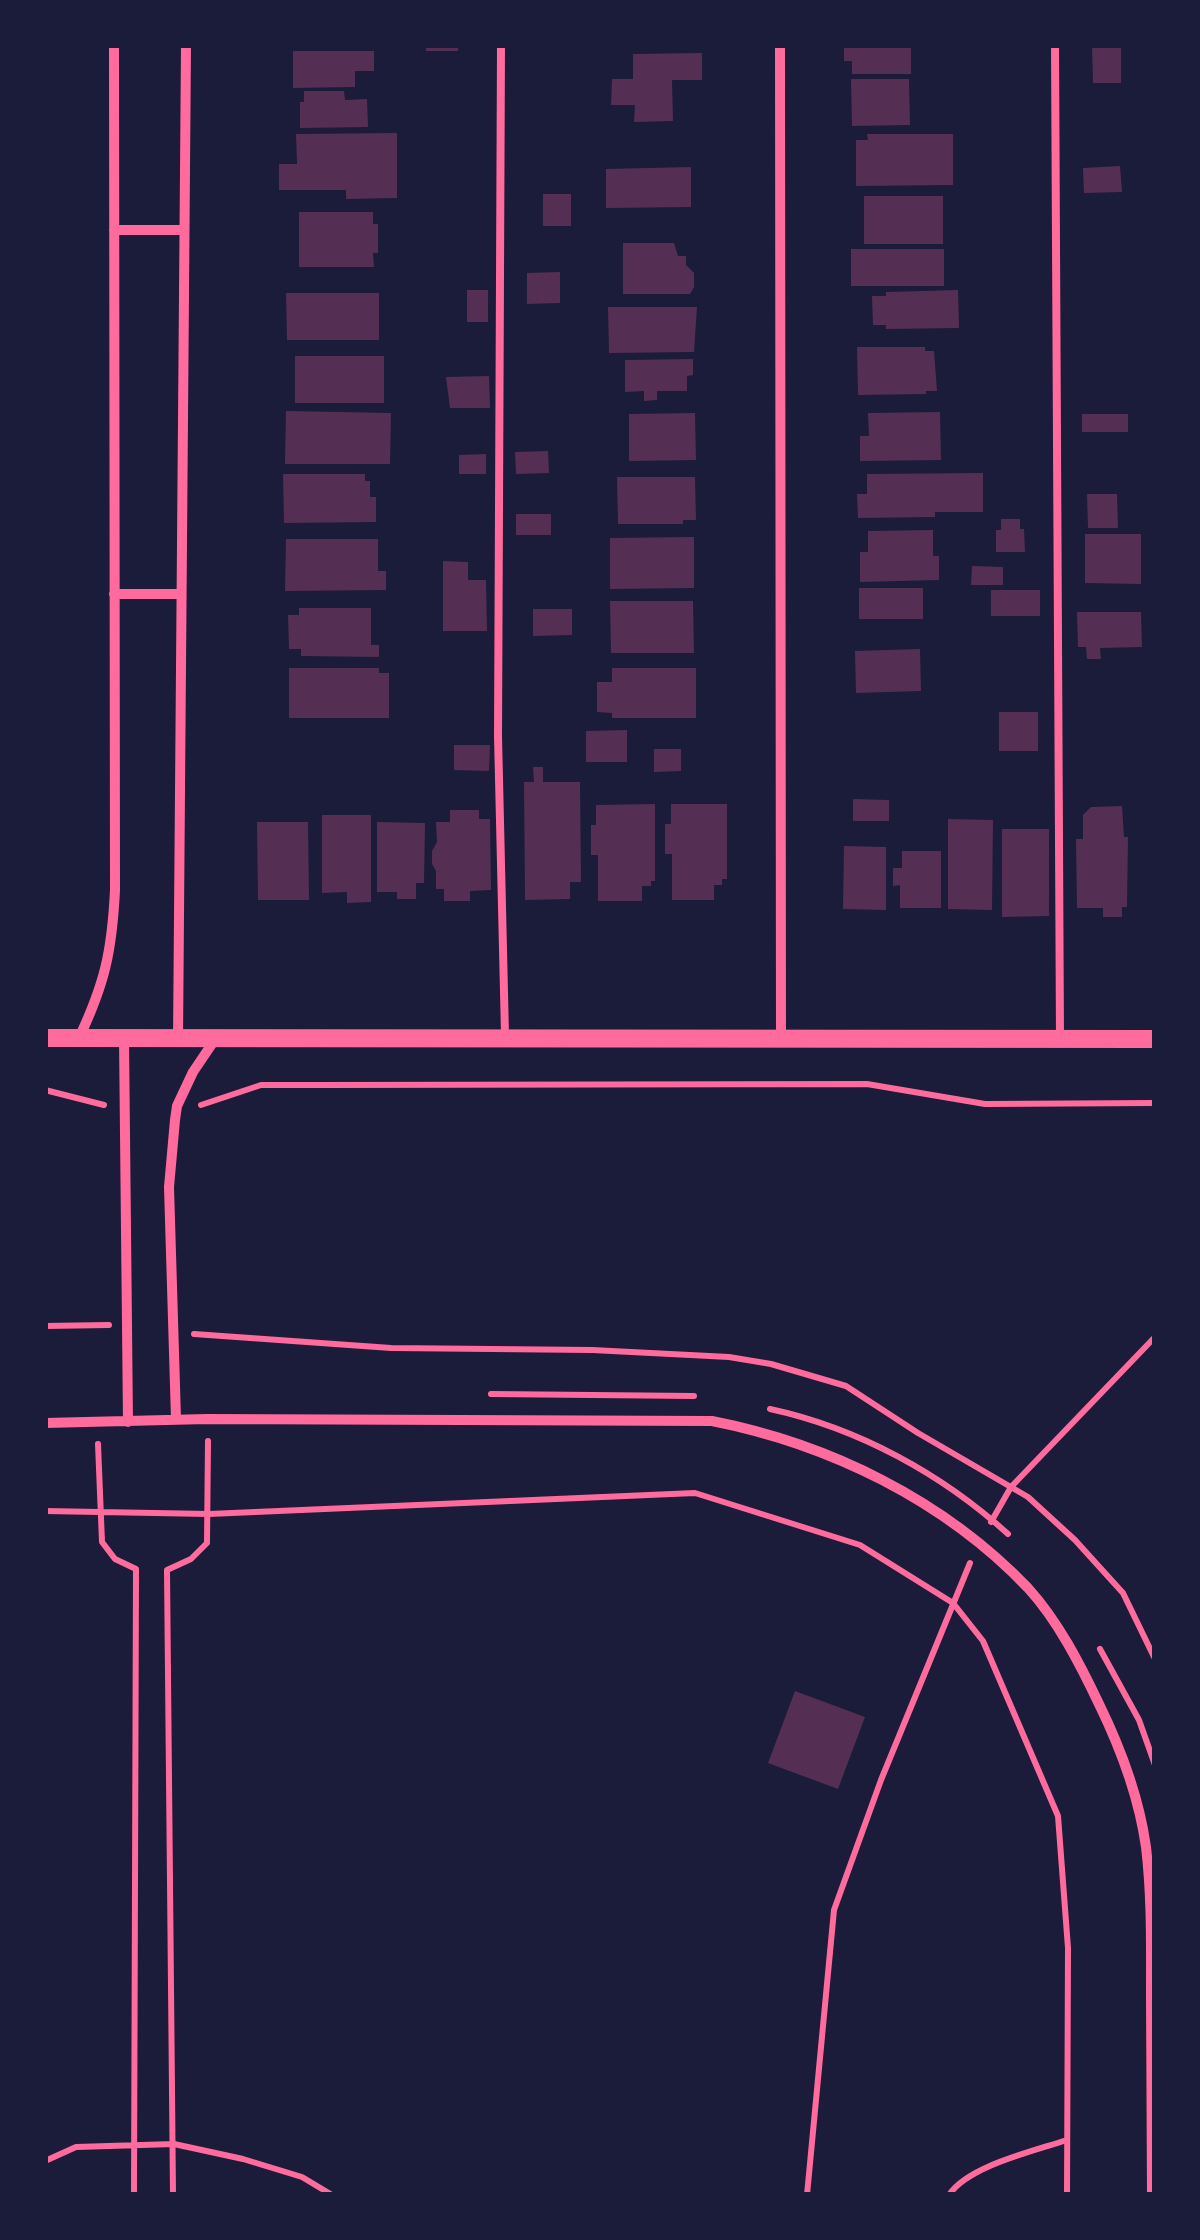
<!DOCTYPE html>
<html>
<head>
<meta charset="utf-8">
<style>
  body { margin:0 }
  #map { position:relative; width:1200px; height:2240px; overflow:hidden; background:#1b1b3a; font-family:Quicksand,sans-serif }
  canvas { display:block }
  .frame { position:absolute; inset:0; border:48px solid #1b1b3a; pointer-events:none }
</style>
</head>
<body>
<div id="map">
<canvas width="1200" height="2240"></canvas>
<div class="frame"></div>
</div>
<script>
const ctx = document.querySelector('canvas').getContext('2d');
ctx.lineJoin = 'round';
function fill(path, color) { ctx.fillStyle = color; ctx.fill(path, 'evenodd'); }
function strokePath(path, color, width, dash) { ctx.strokeStyle = color; ctx.lineWidth = width; ctx.lineCap = dash ? 'butt' : 'round'; ctx.setLineDash(dash || []); ctx.stroke(path); }
fill(new Path2D(`
  M426 45H458V51H426Z
  M852 45H911V74H852V61H844V48H852Z
  M1092 45H1121V83H1093Z
  M293 51H374V71H355V87L293 88Z
  M702 53V80H672L673 121 634 122 635 105H611L612 79H633V54Z
  M851 79H909L910 125 852 126Z
  M304 91H344L345 100 367 99 368 127 300 128V102H304Z
  M397 133V198L346 199V190H279V164H297L296 134Z
  M867 134H953V185L856 186V140H868Z
  M1120 166 1122 192 1084 193 1083 168Z
  M691 167V207L606 208V169Z
  M543 194H571V226H543Z
  M864 196H943V244H864Z
  M299 212H373V224H378V253H373L374 267H299Z
  M623 243H674L678 256H686V265L694 273V287L690 294H623Z
  M851 249H944V286H851Z
  M560 272V303L527 304V273Z
  M467 290H488V322H467Z
  M958 290 959 328 886 329V325H873L872 296H886V292Z
  M286 293H379V340H287Z
  M608 307H697L694 352 609 353Z
  M857 347H925V351H934L937 391H926V394L858 395Z
  M295 356H384V403H295Z
  M693 359V375L687 376V391H657V400L644 401V391L625 392V360Z
  M489 376 490 408H450L446 377Z
  M286 411 391 413 390 464H285Z
  M940 412 941 460 860 461V436H869L868 413Z
  M695 413 696 460 629 461V414Z
  M1082 414H1128V432H1082Z
  M548 451 549 473 516 474 515 452Z
  M486 454V474H459V455Z
  M983 473V512H935V517L858 518 857 494H867V474Z
  M283 474H365V481H370V497H376V522L284 523Z
  M617 477H695L696 520H683V524H618Z
  M1087 494H1117L1118 528H1088Z
  M516 514H551V535H516Z
  M1001 519H1020V529H1024L1025 552H996V530H1001Z
  M933 530V556H939V580L860 582V552H868V531Z
  M1085 534H1141V584L1085 583Z
  M694 537V588L610 589V538Z
  M286 539H378V571H386V590L285 591Z
  M443 561 468 562V580H486L487 631H443Z
  M972 566 1003 567V585H971Z
  M859 588H923V619H859Z
  M991 590H1040V616H991Z
  M610 601H693L694 653H611Z
  M299 608H371V645H379V657L301 656V649H289L288 615H299Z
  M533 609H572V635L533 636Z
  M1077 612H1141L1142 647 1100 648 1101 659H1087L1086 647H1078Z
  M920 649 921 691 856 693 855 651Z
  M289 668H379V673H389V718H289Z
  M612 668H696V718H612V713L597 712V682H612Z
  M999 712H1038V751H999Z
  M627 730V762H586V731Z
  M454 745H490L489 771 454 770Z
  M654 749H681V771L654 772Z
  M533 767H543V782H580L581 882H570V899L525 900 524 782H534Z
  M853 799 889 800V821H853Z
  M655 804V881H651V886H642V901H598V855H591V825H596V805Z
  M671 804H727V879H722V885H714V900H672V854H665V824H671Z
  M1122 806 1124 837H1128L1127 907H1122V917H1103V908H1077L1076 839H1083V815L1091 807Z
  M450 810H479V819H490L491 890 470 891V901H444V889H436V871L432 864V851L437 842 436 822H450Z
  M322 815H371V902L347 903V892L322 893Z
  M948 819 993 820 992 910 948 909Z
  M257 822H308L309 900H258Z
  M377 822 425 823 424 883H416V899H397V892H377Z
  M1002 829H1049V916L1002 917Z
  M844 846 886 847V910L843 909Z
  M902 851H941V908H900V885L893 886V868H902Z
  M795 1691 865 1717 838 1789 768 1763Z`), '#542f53');
strokePath(new Path2D(`
  M45 1090 104 1105
  M201 1105 261 1085H322L867 1084 985 1104 1155 1103
  M45 1326 109 1325
  M194 1334 391 1348 592 1350 729 1357 771 1364 846 1386 918 1433 1028 1497 1075 1540 1123 1593 1155 1659
  M491 1394 694 1396
  M770 1409C858 1428 942 1474 1008 1534
  M98 1444 102 1542 115 1559 136 1569 134 2195
  M45 1511 209 1514 695 1493 860 1545 953 1603 983 1641 1058 1816 1068 1948 1067 2195
  M991 1522 1011 1487 1155 1337
  M1100 1649 1139 1720 1155 1765
  M45 2161 76 2147 174 2144 243 2159 302 2177 332 2195
  M173 2195 167 1570 191 1559 207 1543 208 1441
  M807 2195 834 1910 881 1780 970 1563
  M949 2195C968 2166 1034 2151 1067 2140`), '#ff6b9d', 6);
strokePath(new Path2D(`
  M501 45 498 736 505 1035
  M1055 45 1060 1039`), '#ff6b9d', 8);
strokePath(new Path2D(`
  M780 45 781 1038
  M114 230H184
  M114 594H181
  M79 1038C105 983 112 951 115 890L114 45
  M124 1038 128 1422
  M178 1038 186 45
  M176 1419 169 1187 175 1120 177 1106 193 1072 216 1038
  M45 1423 207 1419 712 1421C829 1444 944 1500 1028 1588 1058 1621 1080 1664 1099 1704 1121 1749 1139 1797 1146 1847 1152 1897 1151 1948 1151 1998 1151 2064 1152 2129 1152 2195`), '#ff6b9d', 10);
strokePath(new Path2D(`
  M45 1038 1155 1039`), '#ff6b9d', 18);
</script>
</body>
</html>
